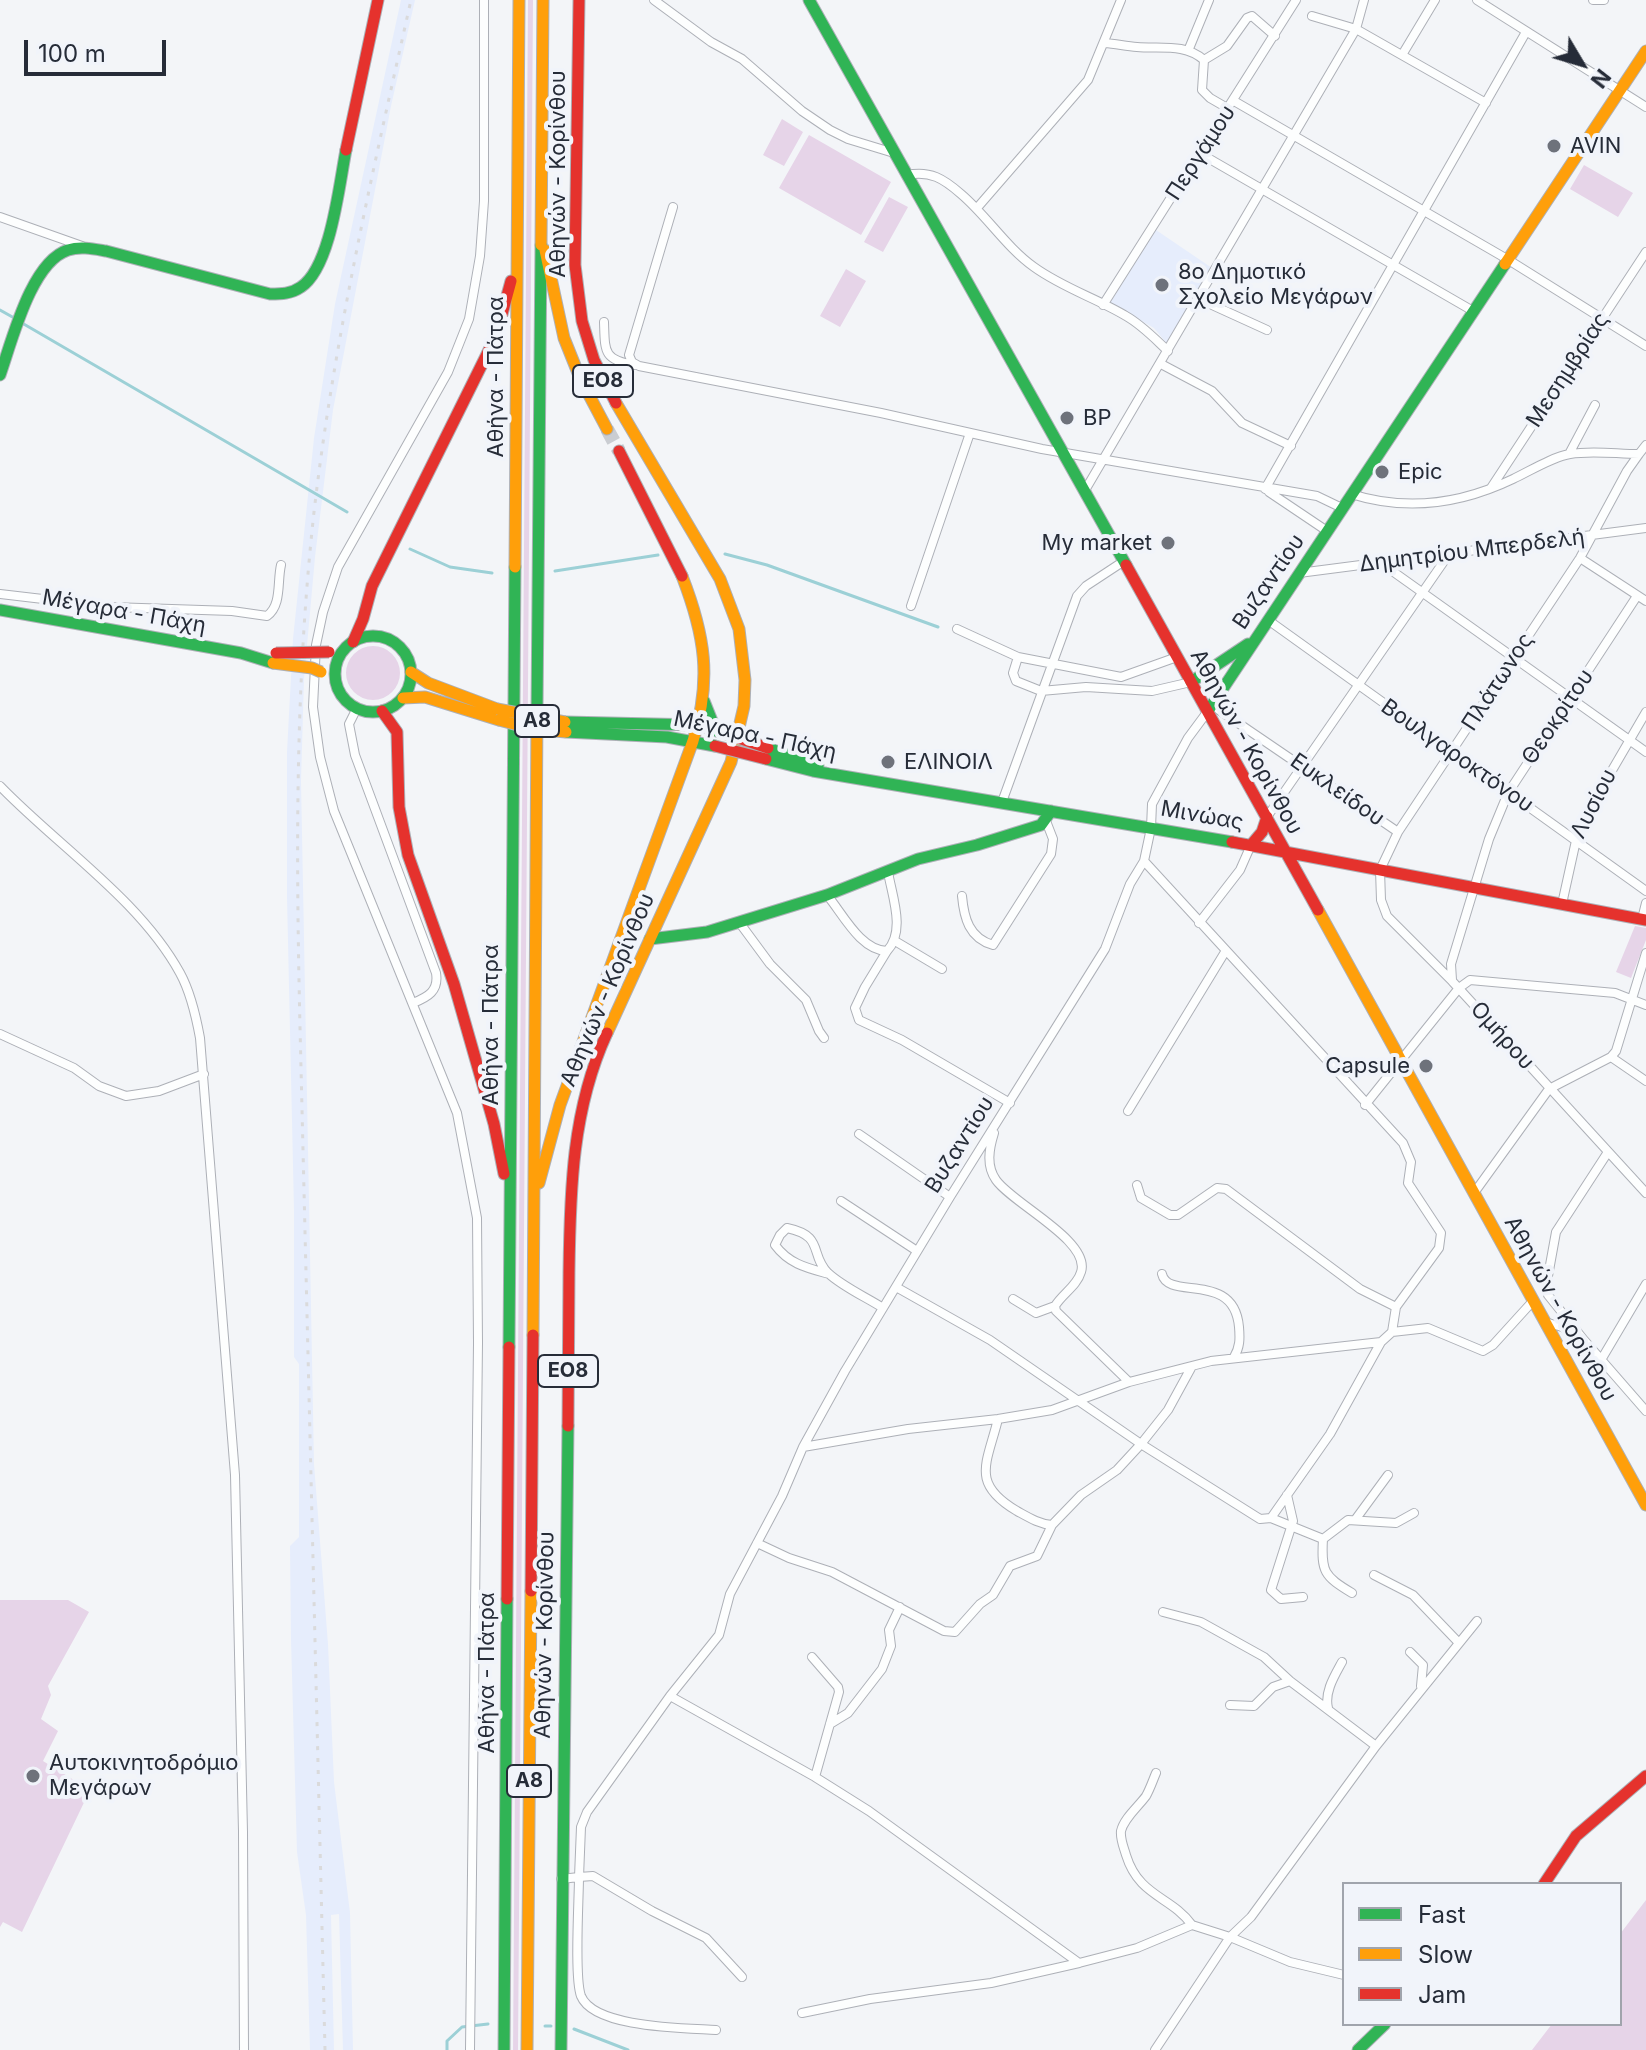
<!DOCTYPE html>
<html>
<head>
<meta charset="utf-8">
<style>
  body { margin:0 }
  #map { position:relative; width:1646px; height:2050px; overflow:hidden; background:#f3f5f8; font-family:Inter,sans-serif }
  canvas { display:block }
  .legend { position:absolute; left:1342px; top:1882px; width:280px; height:144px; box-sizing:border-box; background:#f1f4fa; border:2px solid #a0a4ac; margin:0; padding:10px 14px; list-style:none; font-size:24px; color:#262c38 }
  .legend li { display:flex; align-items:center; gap:16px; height:40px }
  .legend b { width:40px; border:2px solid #a0a4ac }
  .north { position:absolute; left:1542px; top:24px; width:80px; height:80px; -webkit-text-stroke:6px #f1f4fa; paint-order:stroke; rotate:128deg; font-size:22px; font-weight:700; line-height:32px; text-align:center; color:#262c38 }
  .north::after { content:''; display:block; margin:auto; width:28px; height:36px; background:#262c38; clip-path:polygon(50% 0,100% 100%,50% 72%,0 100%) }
  .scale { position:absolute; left:24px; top:40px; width:142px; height:36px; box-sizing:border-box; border:4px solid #262c38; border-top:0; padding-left:10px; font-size:24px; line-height:28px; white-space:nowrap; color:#262c38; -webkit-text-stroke:6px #f1f4fa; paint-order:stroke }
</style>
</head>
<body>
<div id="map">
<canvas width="1646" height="2050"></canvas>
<ul class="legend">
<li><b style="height:10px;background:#30b455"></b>Fast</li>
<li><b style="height:10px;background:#ff9f0a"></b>Slow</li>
<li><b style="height:10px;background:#e5322d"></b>Jam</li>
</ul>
<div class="north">N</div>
<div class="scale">100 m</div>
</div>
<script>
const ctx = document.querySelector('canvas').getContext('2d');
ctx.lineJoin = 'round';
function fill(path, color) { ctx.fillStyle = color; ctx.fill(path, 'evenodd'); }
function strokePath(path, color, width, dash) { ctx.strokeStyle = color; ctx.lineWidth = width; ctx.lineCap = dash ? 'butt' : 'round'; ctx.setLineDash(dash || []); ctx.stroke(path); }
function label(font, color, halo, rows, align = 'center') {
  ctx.font = font + ' Inter,sans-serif'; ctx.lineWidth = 8; ctx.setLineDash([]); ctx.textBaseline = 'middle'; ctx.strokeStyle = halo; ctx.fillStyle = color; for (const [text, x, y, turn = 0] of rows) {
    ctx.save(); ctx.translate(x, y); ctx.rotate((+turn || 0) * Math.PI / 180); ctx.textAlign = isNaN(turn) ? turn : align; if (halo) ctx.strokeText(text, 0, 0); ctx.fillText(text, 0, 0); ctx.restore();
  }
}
fill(new Path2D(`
  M401 0H415L391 106 333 410 315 557 304 679 301 781 314 1464 328 1644 334 1782 350 1913 353 2050H343L339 1914 331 1915 334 2050H310L306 1915 297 1852 291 1640 290 1546 299 1537V1364L294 1357V1210L287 897V752L293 639 314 438 335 304Z
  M1156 230 1212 268 1168 345 1154 328 1110 303Z`), '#e6edfc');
fill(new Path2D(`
  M528 0H533L518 2050H513Z
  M782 119 803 132 784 166 763 155Z
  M809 135 891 182 861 235 779 188Z
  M1584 165 1633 193 1618 217 1570 189Z
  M889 197 908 207 883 252 864 242Z
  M846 269 866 281 840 327 820 316Z
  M346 673a27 27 0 1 1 54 0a27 27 0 1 1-54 0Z
  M1635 926 1646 928V940L1631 978 1616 972Z
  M0 1600H68L89 1612 48 1686 51 1695 41 1719 58 1731 43 1761 90 1790 22 1932 3 1922 0 1927Z
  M1646 1900V2050H1532L1552 2024H1620V1934Z`), '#e6d4e8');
strokePath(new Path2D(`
  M0 310 16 319
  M22 323 347 512
  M410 549 450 567 492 573
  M725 554 767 565 938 627
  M555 571 658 555
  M545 2026H551
  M574 2029 628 2050
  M447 2050V2041L462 2027 488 2024`), '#9cd0d6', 3);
strokePath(new Path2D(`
  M607 429 619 451`), '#cacdd2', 14, [14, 7]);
const street = new Path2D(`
  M654 0 711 42 742 59 802 111 830 130 848 139 894 153
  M1477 0 1646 107
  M1593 0H1604
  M1312 16 1356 29 1486 103
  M1105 43C1116 44 1126 46 1137 47 1160 49 1185 43 1204 60L1202 90 1210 98 1229 109
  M1188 51 1209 0
  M1402 55 1435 0
  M1204 60 1227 46 1247 18 1252 16 1275 36
  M1234 101 1507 259 1646 346
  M1201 154 1473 311
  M907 175C930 170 944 179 961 194 987 216 1006 247 1034 267 1063 288 1096 298 1126 316 1142 325 1155 339 1168 351
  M673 207 629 355 632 362 639 366 881 413 1042 449 1317 496 1342 508
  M977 208 1088 80 1121 0
  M0 217 82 246
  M1199 299 1267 330
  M1103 305 1296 0
  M604 322C605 351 603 360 634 365
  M1161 364 1212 391 1242 423 1291 446
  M1569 454 1595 405
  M1639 454 1627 471 1580 558 1398 832 1380 870 1381 900 1387 916 1452 981 1646 1193
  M1491 488 1646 252
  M1265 489 1526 32
  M1084 492 1356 29 1364 0
  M1269 492 1327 531
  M1351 494C1408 512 1461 504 1513 479 1530 471 1552 457 1570 454 1592 450 1617 454 1639 454L1646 445
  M1580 558 1646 601
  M1381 563 1646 752
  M1299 573 1646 528
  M0 594 111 607 232 611 267 616C282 605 277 582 281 565
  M911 606 970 433
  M1268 620 1646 891
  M957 629 1018 657 1013 673 1016 681 1041 691 1086 687 1152 691 1191 682
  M1018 657 1121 677 1177 657
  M1220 698 1216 707 1219 710 1398 832
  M357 708 349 724 355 755 436 973C439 991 428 997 413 1003
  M0 786C58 846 140 900 180 973 191 993 196 1016 200 1038L235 1475 243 1832 244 2050
  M1002 802 1077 596 1086 586 1124 561
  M1267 817 1440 567 1447 557 1454 553
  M827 895C843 914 860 950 887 951 906 931 892 896 888 872
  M962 896C964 918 969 938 993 945L1051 854 1053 839 1046 821
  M1562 904 1579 827 1646 712
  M1642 919 1646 903
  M739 922 770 964 806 1000 819 1031 824 1038
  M1199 923 1240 870 1251 845
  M895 941 942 969
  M887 951 865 987 855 1008 859 1020 902 1040 1010 1103
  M1452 980 1451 964 1489 839 1508 793 1637 596
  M0 1034 74 1068 99 1086 126 1096 159 1091 204 1074
  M1611 1057 1646 1081
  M1365 1105 1459 988 1470 980 1615 993 1646 1005
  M1128 1111 1225 952
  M994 1133C989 1149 986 1166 996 1180 1013 1204 1091 1241 1081 1272 1077 1286 1062 1294 1055 1306L1056 1311 1129 1382
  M859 1134 950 1197
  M1137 1185 1141 1198 1170 1215H1178L1217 1188 1226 1189 1360 1289 1396 1307
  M1474 1193 1549 1089 1611 1057 1616 1051 1646 953
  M841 1201 917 1251
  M829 1274C807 1268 789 1264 775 1245L780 1235 787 1228C825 1236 809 1254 828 1273 843 1287 866 1297 883 1308
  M1162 1274C1168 1301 1234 1270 1239 1327 1240 1339 1240 1347 1234 1357
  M896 1287 990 1340 1141 1444 1260 1519 1271 1518 1330 1434 1381 1342
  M1013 1299 1036 1313 1055 1306
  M1545 1322 1562 1327 1584 1340 1646 1411
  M1392 1332 1428 1328 1483 1351 1493 1345 1533 1301
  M1584 1340 1548 1295 1546 1287 1556 1232 1608 1152
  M1601 1360 1646 1284
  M998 1419C987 1464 970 1483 1017 1511 1028 1517 1039 1524 1052 1525L1081 1495 1117 1470 1141 1444 1168 1410 1191 1368
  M803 1447 845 1371 950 1197 1105 949 1130 884 1144 861 1151 828 1152 804 1188 738 1208 711
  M1287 1495 1293 1521 1271 1590 1281 1599 1303 1597
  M1271 1518 1323 1539 1348 1520 1396 1523 1414 1513
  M1355 1520 1388 1475
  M1323 1539C1321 1572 1324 1576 1352 1593
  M757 1543 789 1558 832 1572 944 1631 955 1632 980 1604 993 1595 1010 1566 1037 1556 1052 1525
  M1374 1575 1413 1595 1459 1643
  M1163 1612 1201 1622 1264 1657 1290 1681 1376 1746
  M1410 1652 1423 1665 1421 1686
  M812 1657 838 1687 839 1692 815 1777
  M670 1696 815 1777 869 1811 1079 1963 1137 1948 1192 1925 1230 1937 1290 1962 1344 1975
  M1230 1705 1254 1706 1273 1687 1290 1681
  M1328 1708C1324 1692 1335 1675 1342 1662
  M830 1724 848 1713 882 1669 891 1646 889 1630 900 1607
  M1156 1773C1153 1780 1150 1789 1146 1796 1138 1807 1124 1818 1121 1831 1120 1839 1124 1848 1126 1855 1139 1897 1171 1896 1192 1925
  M561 1879 579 1877 581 1827 587 1812 670 1696 719 1635 730 1594 782 1496 803 1447 908 1429 998 1419 1052 1410 1129 1382 1211 1361 1381 1342 1392 1332 1396 1307 1439 1248 1441 1233 1408 1183 1411 1162 1403 1143 1144 861
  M802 2013 870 1999 991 1983 1079 1963
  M716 2030C684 2028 594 2028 581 1996 574 1977 579 1900 579 1877L593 1876 652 1911 706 1938 742 1977
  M470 2050 478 1343 477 1218 457 1113 334 811 320 757 313 707 316 645 323 612 338 567 448 372 469 319 480 256 484 201V0
  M1155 2050 1230 1937 1251 1917 1376 1746 1477 1621`);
const fast = new Path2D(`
  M809 0 1126 565
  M0 375C12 341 31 262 68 250 81 246 94 249 106 251L270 294C281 294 291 294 301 287 331 267 339 185 346 150
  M0 610 241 653 273 663
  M335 674a38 38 0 1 1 76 0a38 38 0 1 1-76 0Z
  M1191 682 1248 644
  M704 701 712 721 721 732
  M537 711 541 245
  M1208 711 1505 264
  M565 722 698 725 720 732
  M566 732 667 737 715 746
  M768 748 818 766
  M766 759 813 771 1232 842
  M650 939 707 932 827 895 918 859 977 845 1041 825 1051 811
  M509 1347 515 567
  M504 2050 507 1599
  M561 2050 568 1426
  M1358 2050 1385 2024`);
const slow = new Path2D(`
  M541 245 543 0
  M545 250 564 338 580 378 607 429
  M1505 264 1646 51
  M515 567 519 0
  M411 672 428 683 497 709
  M403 698 425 697 499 720
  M1318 910 1646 1505
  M607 1033 731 762 744 706 745 680 739 629 720 579 616 403
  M539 1183 560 1105 693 741C712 679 705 635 682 576
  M533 1335 537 711
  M527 2050 531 1591`);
const jam = new Path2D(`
  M579 0 575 265 582 321 594 360 616 403
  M346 150 378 0
  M619 451 682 576
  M1126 565 1318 910
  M353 642 363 619 372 586 496 336 511 281
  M382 711 397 732 399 807 408 855 454 984 494 1124 504 1174
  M1232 842 1646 920
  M1251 845 1262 832 1267 817
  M568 1426C568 1375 569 1324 569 1273 570 1190 572 1109 607 1033
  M531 1591 533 1335
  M507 1599 509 1347
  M1544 1884 1576 1836 1646 1776`);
strokePath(street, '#adb0b7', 10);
strokePath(fast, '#adb0b7', 13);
strokePath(slow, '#adb0b7', 13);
strokePath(jam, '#adb0b7', 13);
strokePath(street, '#fdfefe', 8);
strokePath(fast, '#30b455', 11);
strokePath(slow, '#ff9f0a', 11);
strokePath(jam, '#e5322d', 11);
strokePath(new Path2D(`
  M325 2050 300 1027C296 855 295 684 314 512 334 339 373 170 411 0`), '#dadadb', 3, [4, 8]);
const slowBridge = new Path2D(`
  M273 663 312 668 321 672
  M497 709 565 722
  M499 720 533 729 566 732`);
const jamBridge = new Path2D(`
  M276 653 329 652
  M721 732 768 748
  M715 746 766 759`);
strokePath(slowBridge, '#adb0b7', 13, []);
strokePath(jamBridge, '#adb0b7', 13, []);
strokePath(slowBridge, '#ff9f0a', 11);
strokePath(jamBridge, '#e5322d', 11);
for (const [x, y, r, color] of [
  [1554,146,8,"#6e727b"],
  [1162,285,8,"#6e727b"],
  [1067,418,8,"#6e727b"],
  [1382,472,8,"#6e727b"],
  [1168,543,8,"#6e727b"],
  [888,762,8,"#6e727b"],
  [1426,1066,8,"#6e727b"],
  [33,1776,8,"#6e727b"]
]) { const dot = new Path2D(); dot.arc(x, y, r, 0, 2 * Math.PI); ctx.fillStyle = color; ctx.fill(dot); strokePath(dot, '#f1f4fa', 3); }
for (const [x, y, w] of [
  [603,381,60],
  [537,721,44],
  [568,1371,60],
  [529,1781,44]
]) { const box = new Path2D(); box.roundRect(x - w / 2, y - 16, w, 32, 6); ctx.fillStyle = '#f1f4fa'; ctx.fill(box); strokePath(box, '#262c38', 2); }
label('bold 20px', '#262c38', null, [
  ["ΕΟ8",603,381],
  ["Α8",537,721],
  ["ΕΟ8",568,1371],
  ["Α8",529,1781]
]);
label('22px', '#262c38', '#f1f4fa', [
  ["AVIN",1570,146],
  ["8ο Δημοτικό",1178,272],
  ["Σχολείο Μεγάρων",1178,297],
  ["BP",1083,418],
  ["Epic",1398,472],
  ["My market",1152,543,"right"],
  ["ΕΛΙΝΟΙΛ",904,762],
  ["Capsule",1410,1066,"right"],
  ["Αυτοκινητοδρόμιο",49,1763],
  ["Μεγάρων",49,1788]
], 'left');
label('22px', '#262c38', '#f1f4fa', [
  ["Περγάμου",1201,153,-57],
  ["Αθηνών - Κορίνθου",558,174,-90],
  ["Μεσημβρίας",1568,370,-57],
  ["Αθήνα - Πάτρα",496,377,-90],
  ["Δημητρίου Μπερδελή",1472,551,-7],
  ["Βυζαντίου",1269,582,-56],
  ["Μέγαρα - Πάχη",124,612,10],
  ["Πλάτωνος",1498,682,-57],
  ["Θεοκρίτου",1558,717,-56],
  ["Μέγαρα - Πάχη",755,736,12],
  ["Αθηνών - Κορίνθου",1246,742,61],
  ["Βουλγαροκτόνου",1457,756,35],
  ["Ευκλείδου",1337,790,35],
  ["Λυσίου",1594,804,-63],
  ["Μινώας",1202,816,10],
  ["Αθηνών - Κορίνθου",608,990,-67],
  ["Αθήνα - Πάτρα",491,1025,-90],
  ["Ομήρου",1502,1036,48],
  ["Βυζαντίου",960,1145,-58],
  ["Αθηνών - Κορίνθου",1560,1309,61],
  ["Αθηνών - Κορίνθου",545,1635,-89],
  ["Αθήνα - Πάτρα",487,1673,-90]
]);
</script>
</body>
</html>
